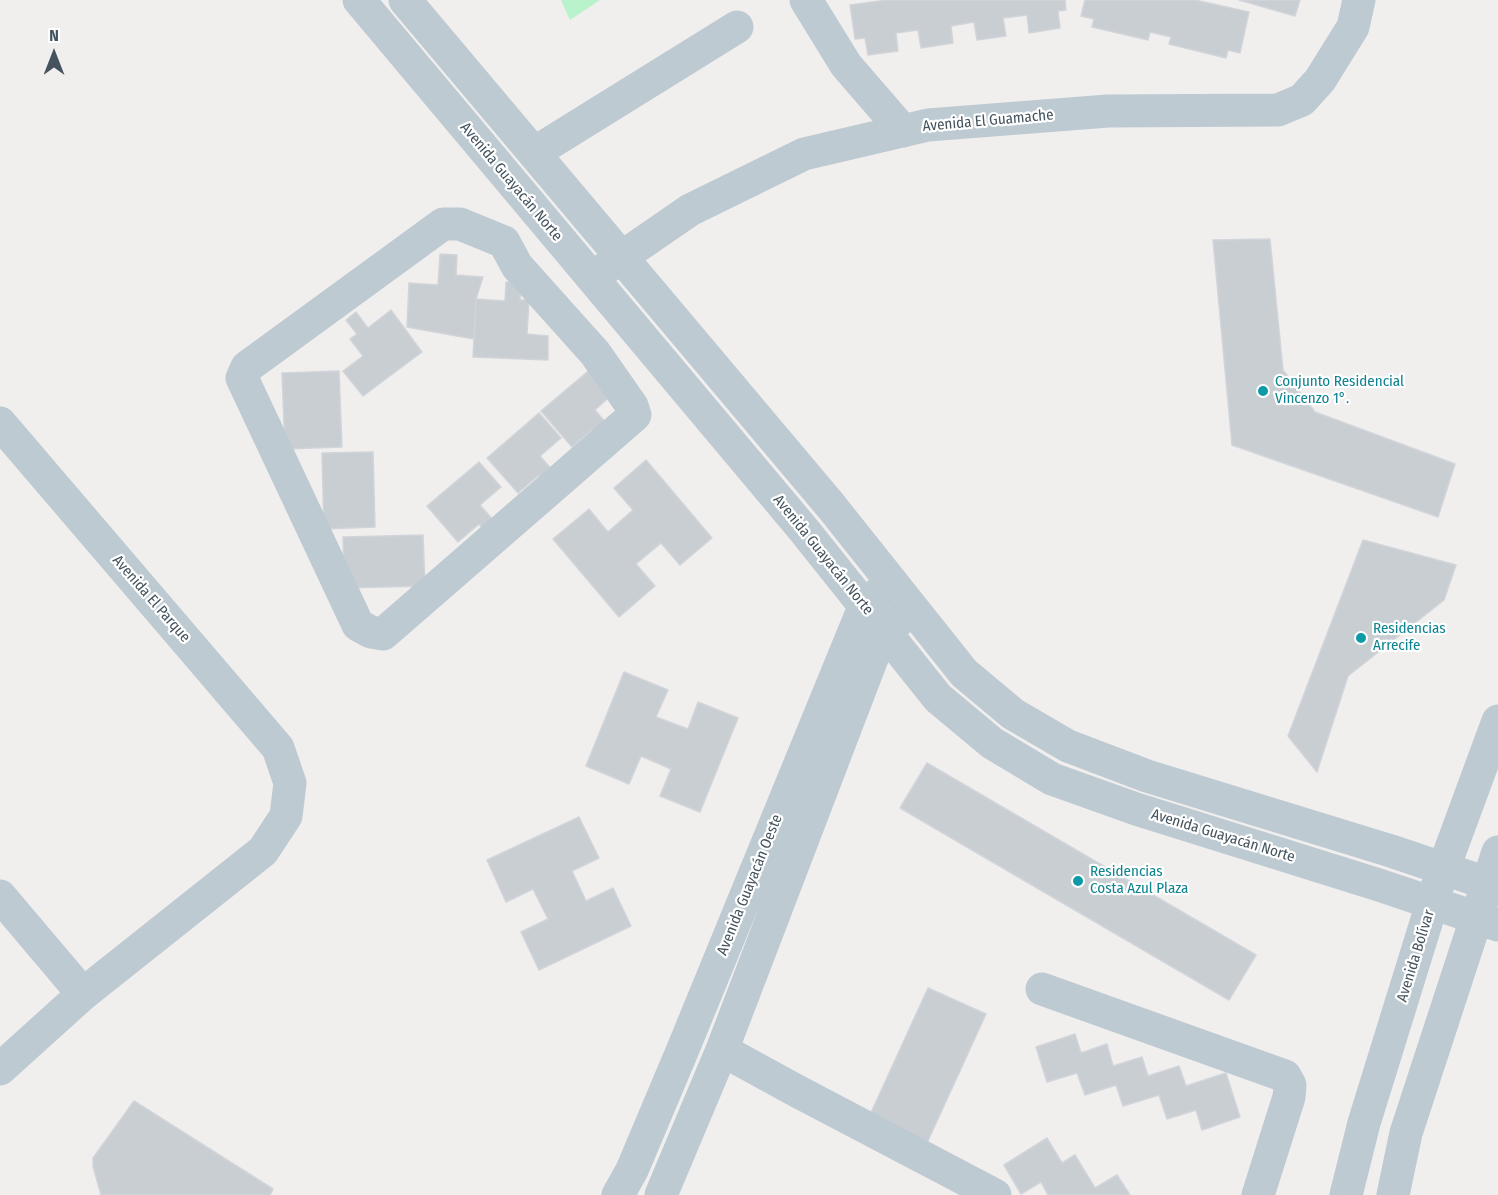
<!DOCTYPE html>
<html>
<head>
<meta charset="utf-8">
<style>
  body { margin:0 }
  #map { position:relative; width:1498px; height:1195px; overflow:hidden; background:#f1eeee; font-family:"Fira Sans Condensed",sans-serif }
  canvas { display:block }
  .north { position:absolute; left:24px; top:24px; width:60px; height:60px; -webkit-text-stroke:4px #fff; paint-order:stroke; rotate:0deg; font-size:16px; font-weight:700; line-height:24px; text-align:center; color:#44535d }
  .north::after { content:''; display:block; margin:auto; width:21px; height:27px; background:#44535d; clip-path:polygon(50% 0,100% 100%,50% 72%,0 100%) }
</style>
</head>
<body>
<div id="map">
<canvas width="1498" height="1195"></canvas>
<div class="north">N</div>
</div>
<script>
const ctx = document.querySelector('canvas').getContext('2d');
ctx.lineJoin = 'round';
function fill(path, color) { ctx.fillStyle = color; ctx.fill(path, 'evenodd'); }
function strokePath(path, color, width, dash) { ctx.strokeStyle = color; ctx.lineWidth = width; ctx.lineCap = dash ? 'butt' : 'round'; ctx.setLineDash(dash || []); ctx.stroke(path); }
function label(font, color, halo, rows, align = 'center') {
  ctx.font = font + ' "Fira Sans Condensed",sans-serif'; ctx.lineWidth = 4.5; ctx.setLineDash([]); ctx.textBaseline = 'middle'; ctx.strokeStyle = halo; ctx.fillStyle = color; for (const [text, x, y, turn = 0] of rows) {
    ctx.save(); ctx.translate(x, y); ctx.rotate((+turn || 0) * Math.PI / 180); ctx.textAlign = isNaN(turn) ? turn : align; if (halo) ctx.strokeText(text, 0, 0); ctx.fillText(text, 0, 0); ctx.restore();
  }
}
fill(new Path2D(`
  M561 0H600L570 20Z`), '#b8f3cb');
const building = new Path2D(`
  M887 0H1065L1066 10 1058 11 1060 28 1029 33 1027 15 1003 18 1006 36 977 40 974 22 951 26 953 43 921 48 918 30 896 33 898 51 868 55 865 38 855 39 850 5Z
  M1085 0H1195L1249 12 1240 53 1228 50 1226 58 1169 44 1171 37 1150 32 1148 40 1092 27 1094 19 1081 16Z
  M1239 0H1300L1295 16Z
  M1270 239 1283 370 1315 412 1455 464 1438 517 1232 445 1213 240Z
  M440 254 457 255 456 275 483 277 476 299 474 339 407 327 409 283 438 285Z
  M506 282H521L520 300H529L527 334 548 336V360L473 357 476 299 505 301Z
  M391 310 422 352 363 396 343 371 363 356 350 339 357 334 346 320 356 312 368 328Z
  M593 367 615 392 595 410 613 431 603 441 593 429 572 447 541 411Z
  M339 371 342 447 285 449 282 373Z
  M539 413 561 438 540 456 559 478 548 487 539 475 518 493 487 458Z
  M373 452 375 527 324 529 322 453Z
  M646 460 712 538 680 565 661 543 636 564 655 586 619 617 553 539 589 509 608 532 633 510 614 488Z
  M479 462 501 487 480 505 499 527 489 536 479 524 458 542 427 506Z
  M423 535 425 586 344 588 343 537Z
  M1363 540 1456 565 1444 600 1348 676 1317 772 1288 736Z
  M624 672 668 690 656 717 688 729 698 702 738 718 700 812 660 796 671 769 641 756 629 784 586 766Z
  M927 763 1256 955 1229 1000 900 808Z
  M579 817 599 858 572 871 586 901 613 888 631 926 539 970 521 932 548 919 533 889 506 902 487 860Z
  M928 988 986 1014 927 1143 869 1117Z
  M1075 1034 1081 1053 1107 1044 1113 1066 1142 1057 1148 1076 1179 1066 1186 1086 1226 1073 1240 1117 1202 1130 1196 1110 1167 1119 1159 1095 1123 1106 1116 1085 1085 1095 1077 1073 1047 1082 1036 1047Z
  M134 1101 273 1189 270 1195H101L93 1166V1158Z
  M1047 1138 1062 1163 1075 1155 1095 1188 1117 1175 1130 1195H1048L1041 1182 1021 1194 1004 1165Z`);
fill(building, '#c9ced3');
strokePath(building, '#d1d5da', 1.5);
strokePath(new Path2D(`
  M359 0 803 529 938 698 992 743 1052 779 1136 809 1379 885 1498 925
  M405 0 831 506 964 673 1013 714 1068 746 1147 776 1391 851 1498 887
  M806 0 846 65 903 131
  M534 153 737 27
  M443 224H460L504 242 517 266 595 353 632 406 635 415 383 634 371 632 358 625 242 378 247 367Z
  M603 270 690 210 804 154 928 125 1108 111 1278 110 1302 100 1320 80 1353 27 1359 0
  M0 423 278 748 290 783 286 816 263 851 83 994 0 1069
  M0 896 83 994
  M1042 989 1285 1076 1290 1085 1289 1097 1258 1195
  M722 1050 795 1090 995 1195
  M618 1195 632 1170 683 1049 860 617 865 607 879 593
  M661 1195 722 1050 874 653 886 633 900 619
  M1346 1195 1364 1123 1439 881 1498 721
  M1393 1195 1406 1133 1498 852`), '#bdcad2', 33);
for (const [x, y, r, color] of [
  [1263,391,6,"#0f9aa8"],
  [1361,638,6,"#0f9aa8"],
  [1078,881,6,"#0f9aa8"]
]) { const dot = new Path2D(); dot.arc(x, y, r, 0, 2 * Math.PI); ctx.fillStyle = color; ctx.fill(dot); strokePath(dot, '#fff', 2); }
label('15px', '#44535d', '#fff', [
  ["Avenida El Guamache",988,121,-5],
  ["Avenida Guayacán Norte",511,182,50],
  ["Avenida Guayacán Norte",823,555,51],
  ["Avenida El Parque",151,599,49],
  ["Avenida Guayacán Norte",1223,836,17],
  ["Avenida Guayacán Oeste",750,885,-68],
  ["Avenida Bolívar",1416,956,-73]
]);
label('15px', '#0d838f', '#fff', [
  ["Conjunto Residencial",1275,382],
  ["Vincenzo 1°.",1275,399],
  ["Residencias",1373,629],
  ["Arrecife",1373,646],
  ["Residencias",1090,872],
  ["Costa Azul Plaza",1090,889]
], 'left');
</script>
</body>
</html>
